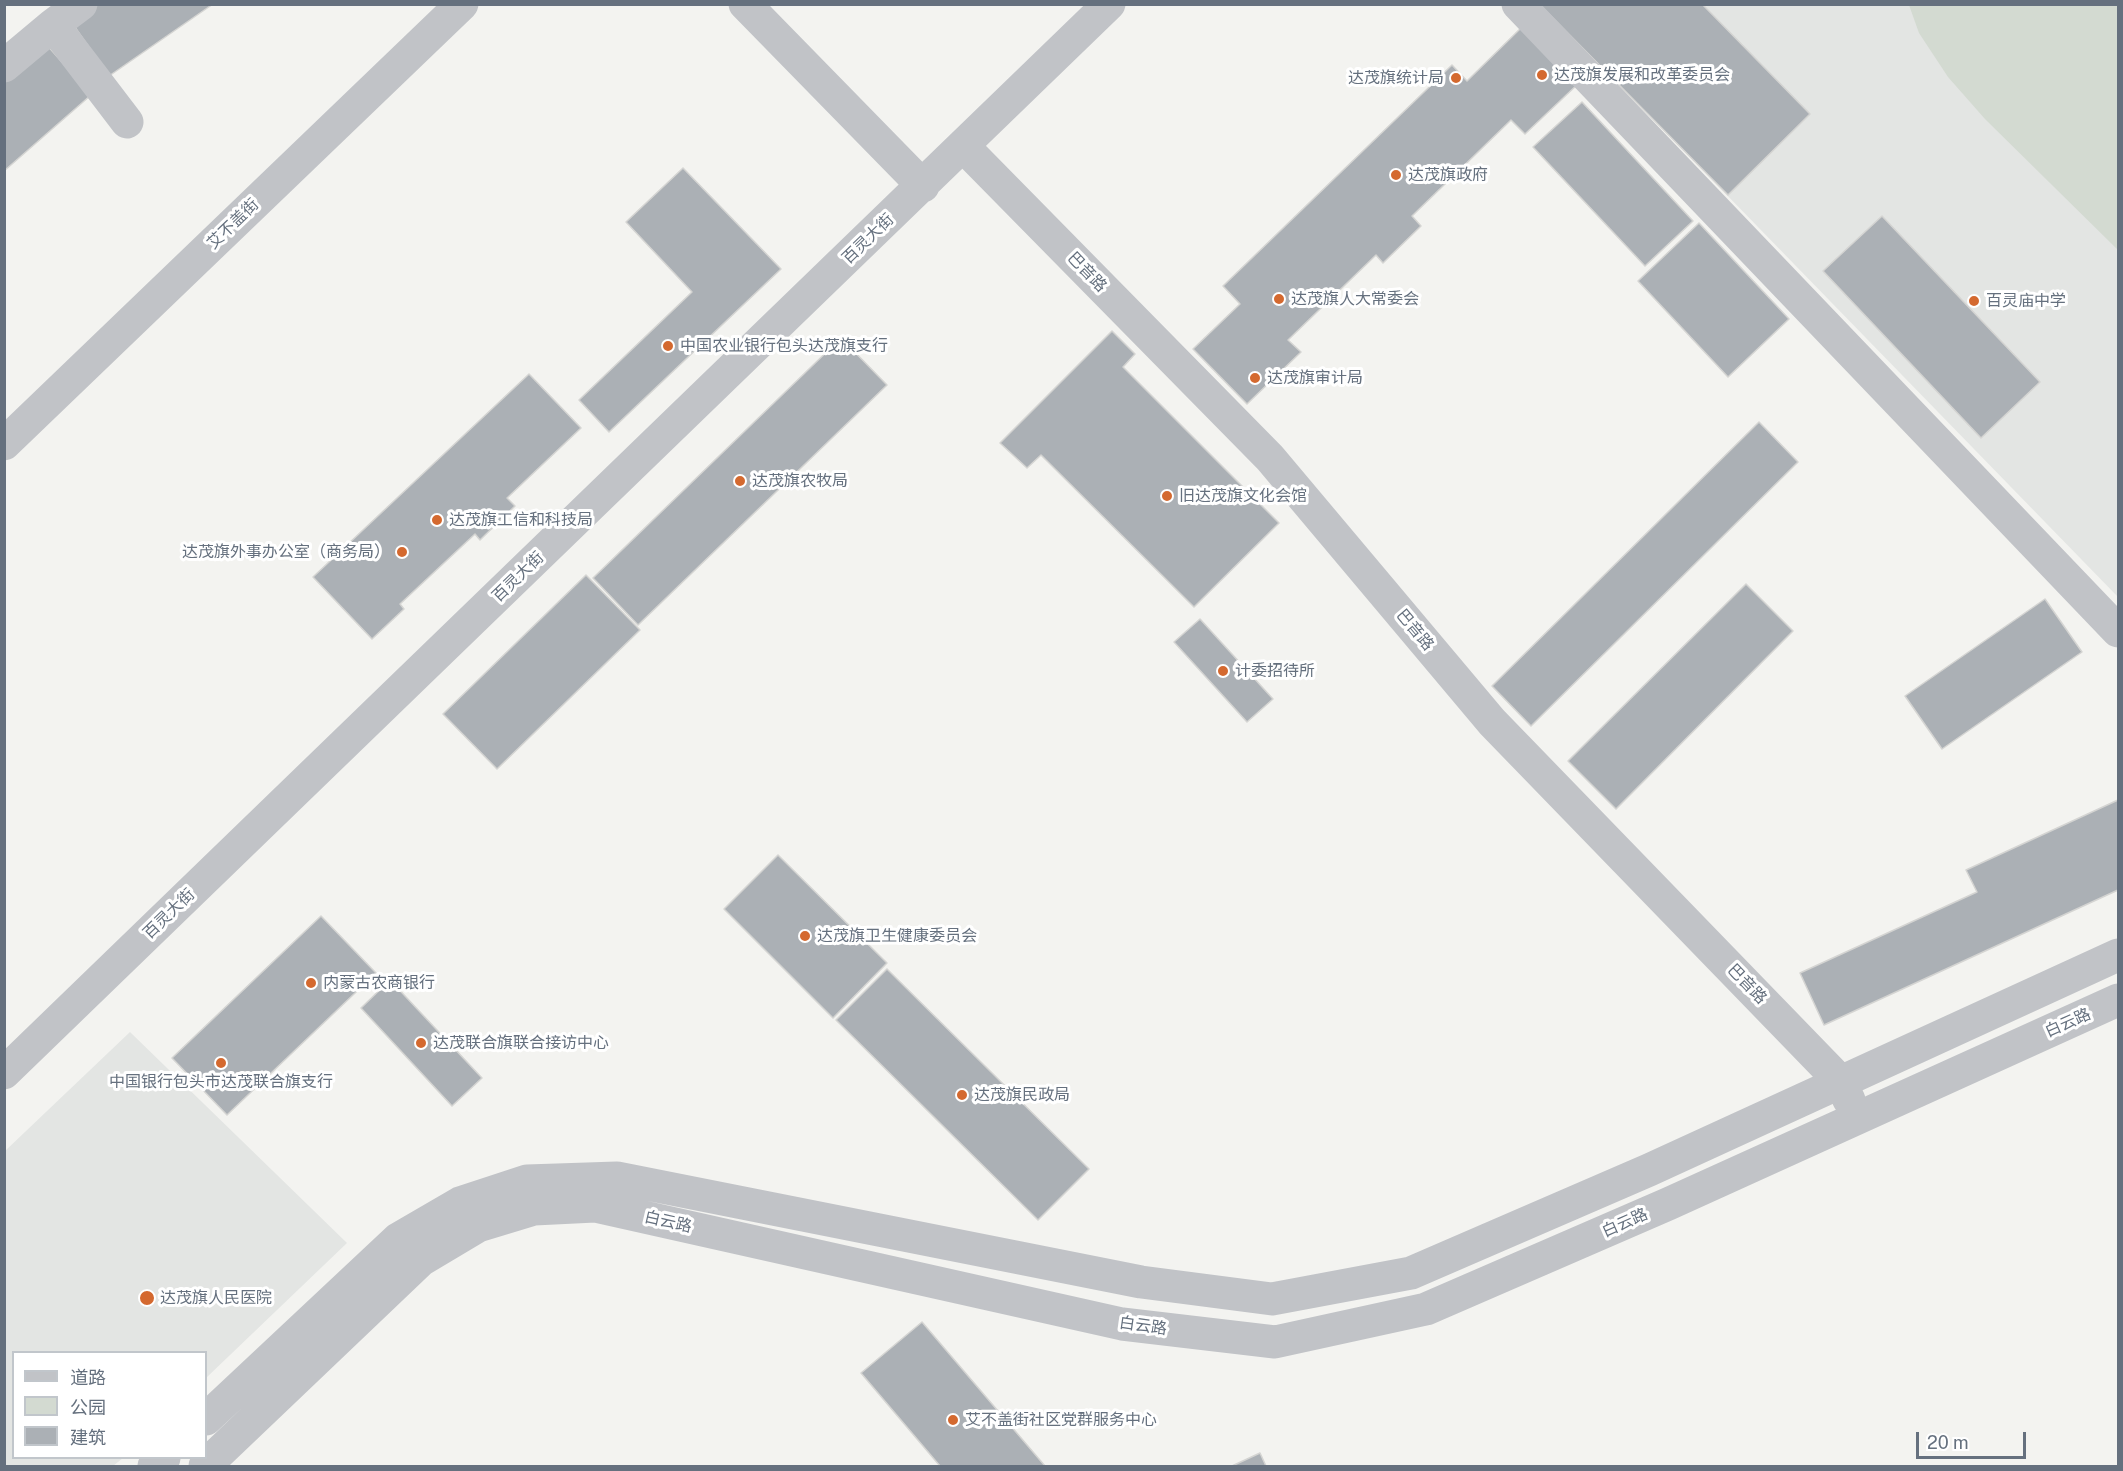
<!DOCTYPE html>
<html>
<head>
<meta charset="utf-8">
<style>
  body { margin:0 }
  #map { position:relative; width:2123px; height:1471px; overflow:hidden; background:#f3f3f0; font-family:"Public Sans","Noto Sans SC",sans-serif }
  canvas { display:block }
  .frame { position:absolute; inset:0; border:6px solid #65707e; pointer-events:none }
  .legend { position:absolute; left:12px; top:1351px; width:195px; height:108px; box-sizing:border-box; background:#fff; border:2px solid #c1c6cb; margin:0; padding:8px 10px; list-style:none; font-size:18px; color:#65707e }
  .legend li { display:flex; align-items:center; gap:12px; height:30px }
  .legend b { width:30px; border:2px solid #c1c6cb }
  .scale { position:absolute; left:1916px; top:1432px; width:110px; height:27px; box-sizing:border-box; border:3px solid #65707e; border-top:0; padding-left:8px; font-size:18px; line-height:21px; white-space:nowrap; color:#65707e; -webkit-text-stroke:4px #fff; paint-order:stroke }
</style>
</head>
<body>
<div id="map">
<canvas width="2123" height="1471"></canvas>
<div class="frame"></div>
<ul class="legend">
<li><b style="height:8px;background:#c1c3c7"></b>道路</li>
<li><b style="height:16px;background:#d3dad1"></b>公园</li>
<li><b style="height:16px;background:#abb0b5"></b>建筑</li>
</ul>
<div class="scale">20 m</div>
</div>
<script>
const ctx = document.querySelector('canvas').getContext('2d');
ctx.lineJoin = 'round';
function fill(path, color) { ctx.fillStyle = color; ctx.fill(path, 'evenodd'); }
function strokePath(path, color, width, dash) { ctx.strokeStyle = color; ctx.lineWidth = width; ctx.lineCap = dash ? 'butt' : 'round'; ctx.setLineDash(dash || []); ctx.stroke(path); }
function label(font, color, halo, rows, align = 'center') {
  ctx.font = font + ' "Public Sans","Noto Sans SC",sans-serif'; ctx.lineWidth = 6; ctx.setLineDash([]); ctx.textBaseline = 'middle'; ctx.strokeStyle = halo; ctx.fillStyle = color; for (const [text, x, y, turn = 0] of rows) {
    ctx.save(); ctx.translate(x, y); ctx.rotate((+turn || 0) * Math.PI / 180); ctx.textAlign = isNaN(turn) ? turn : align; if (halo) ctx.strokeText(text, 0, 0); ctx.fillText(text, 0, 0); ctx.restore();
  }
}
fill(new Path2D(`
  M1542 5H2118V597Z
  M130 1032 347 1243 206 1378V1352H14V1458H123L113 1466H5V1151Z`), '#e3e5e3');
fill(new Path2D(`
  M1909 5H2118V250L1985 119 1948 77 1919 33Z`), '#d3dad1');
const building = new Path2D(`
  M99 4H213L109 76 72 23Z
  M1539 4H1702L1810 114 1728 195Z
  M1524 25 1580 82 1525 134 1511 120 1412 216 1421 226 1383 263 1376 255 1288 340 1301 352 1247 404 1193 349 1240 304 1223 286 1452 65 1467 81Z
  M46 44 91 95 4 171V80Z
  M1582 102 1693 221 1645 266 1533 147Z
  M683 168 781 269 609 432 579 400 692 292 626 222Z
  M1882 216 2040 382 1981 438 1823 271Z
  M1699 223 1789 319 1728 377 1638 281Z
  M1112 331 1135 354 1123 367 1279 523 1194 607 1041 455 1027 468 1000 443Z
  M841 338 887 385 638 625 593 578Z
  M529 374 581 428 507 498 515 506 480 540 475 534 400 604 404 609 372 639 313 577Z
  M1759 422 1798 462 1531 726 1492 686Z
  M586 575 640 630 497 769 443 714Z
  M1746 584 1793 631 1616 809 1568 761Z
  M2045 599 2082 652 1942 749 1905 696Z
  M1200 619 1273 699 1247 722 1174 642Z
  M2118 800V890L1824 1025 1800 973 1977 892 1966 870Z
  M778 855 887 963 833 1018 724 909Z
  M321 916 376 973 227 1115 172 1058Z
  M887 969 1089 1169 1038 1220 836 1020Z
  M390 980 482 1078 452 1106 361 1008Z
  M922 1322 1045 1466H940L861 1373Z
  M1260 1453 1266 1466H1232Z`);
fill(building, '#abb0b5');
strokePath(building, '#d4d4d2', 1.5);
strokePath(new Path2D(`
  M745 4 923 186
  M1518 4 2118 631
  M53 25 81 4
  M4 66 53 25 127 122
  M964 147 1270 458 1492 722 1840 1081 1849 1100
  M4 444 462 4
  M4 1073 1109 4
  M206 1419 398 1239 460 1203 527 1181 617 1178 1141 1282 1272 1299 1411 1273 1649 1170 2118 955
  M154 1466 164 1458
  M205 1466 421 1260 478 1226 534 1209 595 1206 1122 1324 1275 1342 1426 1309 1668 1204 2118 1000`), '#c1c3c7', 33);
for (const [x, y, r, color] of [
  [1542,75,6,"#d4692f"],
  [1456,78,6,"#d4692f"],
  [1396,175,6,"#d4692f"],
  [1279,299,6,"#d4692f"],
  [1974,301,6,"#d4692f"],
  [668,346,6,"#d4692f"],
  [1255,378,6,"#d4692f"],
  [740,481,6,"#d4692f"],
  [1167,496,6,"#d4692f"],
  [437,520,6,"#d4692f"],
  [402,552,6,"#d4692f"],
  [1223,671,6,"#d4692f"],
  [805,936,6,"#d4692f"],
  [311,983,6,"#d4692f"],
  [421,1043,6,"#d4692f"],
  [221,1063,6,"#d4692f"],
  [962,1095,6,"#d4692f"],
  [147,1298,8,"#d4692f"],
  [953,1420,6,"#d4692f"]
]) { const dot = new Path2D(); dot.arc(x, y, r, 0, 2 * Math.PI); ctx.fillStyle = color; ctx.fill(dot); strokePath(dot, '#fff', 2); }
label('16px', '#65707e', '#fff', [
  ["达茂旗发展和改革委员会",1554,75],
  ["达茂旗统计局",1444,78,"right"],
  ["达茂旗政府",1408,175],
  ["达茂旗人大常委会",1291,299],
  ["百灵庙中学",1986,301],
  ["中国农业银行包头达茂旗支行",680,346],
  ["达茂旗审计局",1267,378],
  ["达茂旗农牧局",752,481],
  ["旧达茂旗文化会馆",1179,496],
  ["达茂旗工信和科技局",449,520],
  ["达茂旗外事办公室（商务局）",390,552,"right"],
  ["计委招待所",1235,671],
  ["达茂旗卫生健康委员会",817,936],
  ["内蒙古农商银行",323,983],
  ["达茂联合旗联合接访中心",433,1043],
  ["中国银行包头市达茂联合旗支行",221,1082,"center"],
  ["达茂旗民政局",974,1095],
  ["达茂旗人民医院",160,1298],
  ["艾不盖街社区党群服务中心",965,1420]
], 'left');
label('16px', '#65707e', '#fff', [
  ["艾不盖街",233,224,-44],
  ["百灵大街",868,239,-44],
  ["巴音路",1087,272,46],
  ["百灵大街",518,577,-44],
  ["巴音路",1415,630,50],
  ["百灵大街",169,914,-44],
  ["巴音路",1747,984,46],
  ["白云路",2068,1023,-24],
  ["白云路",668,1222,13],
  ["白云路",1625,1223,-24],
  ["白云路",1143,1326,8]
]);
</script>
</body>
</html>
